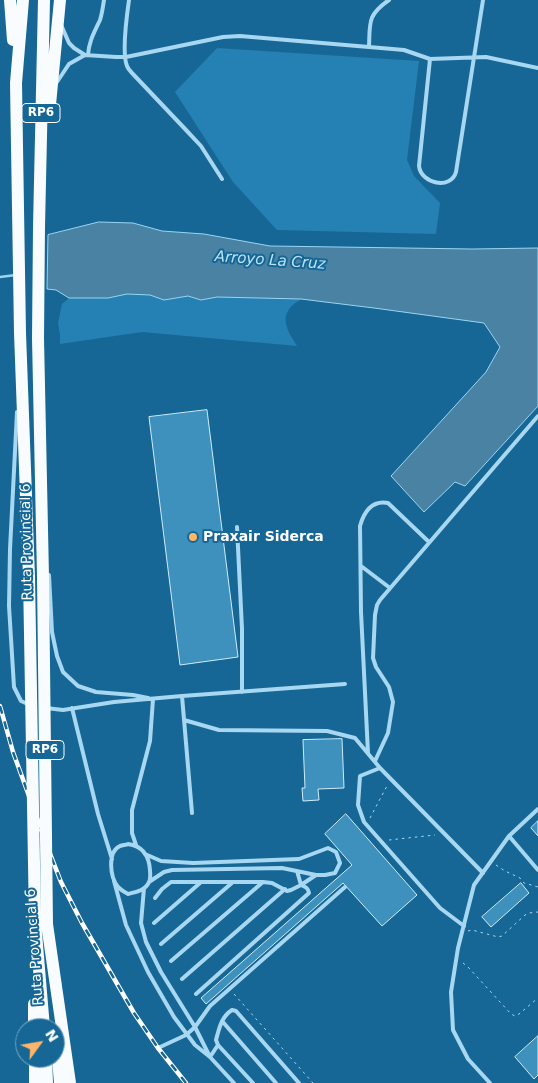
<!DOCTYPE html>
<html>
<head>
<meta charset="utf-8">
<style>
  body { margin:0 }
  #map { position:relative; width:538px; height:1083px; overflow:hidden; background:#166796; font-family:"DejaVu Sans",sans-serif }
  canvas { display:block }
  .north { position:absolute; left:15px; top:1018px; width:50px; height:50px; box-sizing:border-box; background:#166796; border:1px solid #73a4c0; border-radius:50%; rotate:58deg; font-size:14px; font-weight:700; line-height:20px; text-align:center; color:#fff }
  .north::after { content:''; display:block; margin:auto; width:18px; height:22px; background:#ffb568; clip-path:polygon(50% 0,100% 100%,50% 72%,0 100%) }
</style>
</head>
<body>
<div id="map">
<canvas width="538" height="1083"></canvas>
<div class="north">N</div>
</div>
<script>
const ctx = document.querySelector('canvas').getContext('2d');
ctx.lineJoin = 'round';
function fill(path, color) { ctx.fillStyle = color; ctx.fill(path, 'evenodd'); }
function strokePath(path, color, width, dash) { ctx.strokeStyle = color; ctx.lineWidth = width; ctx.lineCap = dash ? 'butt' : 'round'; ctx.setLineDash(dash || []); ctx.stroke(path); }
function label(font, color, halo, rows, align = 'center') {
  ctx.font = font + ' "DejaVu Sans",sans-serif'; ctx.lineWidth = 4; ctx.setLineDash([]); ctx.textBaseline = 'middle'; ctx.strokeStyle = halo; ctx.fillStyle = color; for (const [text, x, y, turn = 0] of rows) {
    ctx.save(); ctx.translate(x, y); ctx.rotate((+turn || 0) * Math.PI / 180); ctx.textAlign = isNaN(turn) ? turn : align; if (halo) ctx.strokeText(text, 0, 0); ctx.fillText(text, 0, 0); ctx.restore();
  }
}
fill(new Path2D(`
  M217 48 419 61 407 160 414 176 440 203 436 234 277 230 233 182 175 92Z
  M127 294 150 295 164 300 188 296 201 300 217 297 301 299C297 302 290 306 288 311 281 322 291 336 297 346L142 332 60 344V335L58 323 62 304 69 298H108Z`), '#2580b3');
const water = new Path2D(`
  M99 222 133 223 162 231 204 234 270 246 472 249 538 248V406L465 486 455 482 424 512 391 476 486 372 500 347 484 323 374 308 301 299 217 297 201 300 188 296 164 300 150 295 127 294 108 298H69L56 290 47 289 48 235Z`);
fill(water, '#4982a3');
strokePath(water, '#9ad5f4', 1);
strokePath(new Path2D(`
  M0 277 16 275`), '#9ad5f4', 2.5);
const building = new Path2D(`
  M207 410 238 657 180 665 149 417Z
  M342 739 344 788 318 789 319 800 303 801 302 788H305L303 740Z
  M346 814 417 895 382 926 343 883 206 1004 201 998 352 865 325 834Z
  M538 821V836L531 828Z
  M521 883 529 893 491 927 482 917Z
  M538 1036V1075L534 1079 515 1057Z`);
fill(building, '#3e90bd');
strokePath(building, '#cfecfc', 1);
strokePath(new Path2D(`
  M370 818 388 784
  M389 840 435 835
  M496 865 505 871 520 878 524 883 538 887
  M468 931 472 930 498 937 502 936 525 915 529 913 538 912
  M463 963 468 967 511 1014 515 1016 519 1014 538 998
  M234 994 313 1083`), '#a7d7f1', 1, [2.5, 4]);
strokePath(new Path2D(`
  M129 0C127 14 122 54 127 66 128 69 130 71 132 73L186 130 201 146 222 179
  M62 27 69 43 74 48 85 55 116 57H126L223 37 240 36 404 50 430 59 486 57 538 68
  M369 47C370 23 367 15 389 0
  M88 55C89 41 94 33 100 20 102 14 103 7 104 0
  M430 59 419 166C421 184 451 190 456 172L483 0
  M57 82 69 64 85 55
  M17 412 10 549 9 606 14 687 21 701 30 705
  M237 527 242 629V692
  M361 566 390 588
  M49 575 52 632 57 656 63 672 78 686 96 692 133 695 148 698
  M182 696 345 684
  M46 708 63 710 114 702 182 696 192 813
  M72 708 98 814 112 859
  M184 720 219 730 327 731 355 738 380 768 483 873
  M368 753 361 612 360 526C364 512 372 500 388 503L429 542
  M375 761 388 733 393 702 389 687 376 667 373 658 375 615 377 605 380 600 538 416
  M380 768 360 776 358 805 364 822 440 908 464 926
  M509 836 538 870
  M128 844C143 846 149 856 150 870 150 873 151 879 149 882 146 890 136 892 128 894 124 892 121 890 118 887 110 877 107 852 120 846 123 845 126 845 128 844Z
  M136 845 132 833V810L150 741 153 699
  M145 854 161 861 193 863 299 859 328 848 336 852 340 863 335 873 325 875H316L282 868 172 870 164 872 149 882
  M297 871 301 885 316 875
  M114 881 126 925 148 972 174 1017 195 1045 210 1057 234 1083
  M144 888 141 923 146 942 161 972 195 1027 209 1055
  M155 898 162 889 171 882H263L272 883 287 891 291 890 301 885C306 887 308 888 309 893L196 994
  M154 923 200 883
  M161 944 233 882
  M171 961 263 882
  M182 979 285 889
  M222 1021 276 1083
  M218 1045 253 1083
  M158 1048 186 1035 195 1027 210 1006 345 887
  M210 1057 218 1045 216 1040C219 1029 221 1017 232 1010L236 1011 299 1083
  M490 1083 468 1059 453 1030 451 992 458 948 474 885 509 836 538 809`), '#a7d7f1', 4);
strokePath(new Path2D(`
  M10 0 13 40
  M23 0 16 83 20 333 29 577
  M49 115 60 0
  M43 577 38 338 39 227 44 0
  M35 921 44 1028
  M47 924 70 1083
  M34 1028V1004
  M35 1058V1083
  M46 1058 47 1083
  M58 1058 60 1083`), '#f8fcff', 12);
const rail = new Path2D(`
  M0 706 13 752 49 851 61 882 82 923 134 1013 158 1048 186 1083`);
strokePath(rail, '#fff', 4.5);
strokePath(rail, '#166796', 2.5, [8]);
strokePath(new Path2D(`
  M29 577 35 921
  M43 577 47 924`), '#f8fcff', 12);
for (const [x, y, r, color] of [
  [193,537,5,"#ffb568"]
]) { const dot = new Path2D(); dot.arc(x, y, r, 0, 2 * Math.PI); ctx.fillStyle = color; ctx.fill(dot); strokePath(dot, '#166796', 2); }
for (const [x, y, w] of [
  [41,113,38],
  [45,750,38]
]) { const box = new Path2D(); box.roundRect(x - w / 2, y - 9.5, w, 19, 4); ctx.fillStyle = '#166796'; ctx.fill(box); strokePath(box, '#fff', 1); }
label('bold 12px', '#fff', null, [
  ["RP6",41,113],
  ["RP6",45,750]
]);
label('bold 14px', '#fff', '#166796', [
  ["Praxair Siderca",203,537]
], 'left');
label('14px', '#fff', '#166796', [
  ["Ruta Provincial 6",27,542,-91],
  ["Ruta Provincial 6",35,947,-94]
]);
label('italic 15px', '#bbe3f9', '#166796', [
  ["Arroyo La Cruz",270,261,4]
]);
</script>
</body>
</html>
